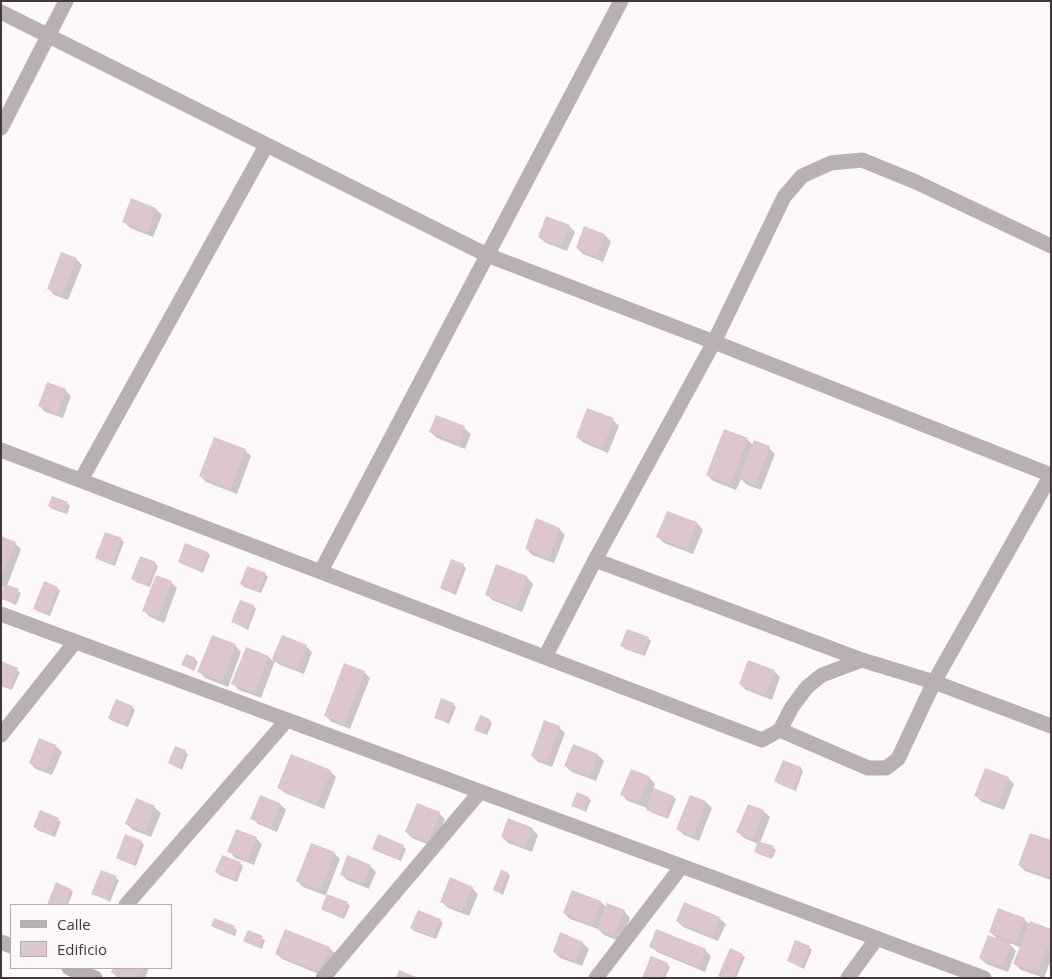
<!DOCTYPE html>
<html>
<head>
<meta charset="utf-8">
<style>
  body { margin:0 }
  #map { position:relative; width:1052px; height:979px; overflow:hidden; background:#fdf8fb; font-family:"Open Sans",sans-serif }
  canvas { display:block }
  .frame { position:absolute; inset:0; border:2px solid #41373c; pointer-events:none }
  .legend { position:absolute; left:10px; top:904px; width:162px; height:65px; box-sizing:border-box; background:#fdf8fb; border:1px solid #b2abaf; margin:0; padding:6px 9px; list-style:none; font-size:15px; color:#41373c }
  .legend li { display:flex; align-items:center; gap:10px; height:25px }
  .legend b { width:25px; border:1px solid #b2abaf }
</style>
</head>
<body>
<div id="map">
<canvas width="1052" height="979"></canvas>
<div class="frame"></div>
<ul class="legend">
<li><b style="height:6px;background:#bab0b4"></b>Calle</li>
<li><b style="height:14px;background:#ddc6d0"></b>Edificio</li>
</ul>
</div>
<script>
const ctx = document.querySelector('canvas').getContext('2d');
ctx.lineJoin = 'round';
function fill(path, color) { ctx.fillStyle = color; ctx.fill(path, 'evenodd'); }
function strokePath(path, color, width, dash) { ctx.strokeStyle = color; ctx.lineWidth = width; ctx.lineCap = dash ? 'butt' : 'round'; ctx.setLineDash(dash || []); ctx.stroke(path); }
fill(new Path2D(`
  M156 209 162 215 153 237 130 228 124 222Z
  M569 226 575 232 567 251 546 243 539 237Z
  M585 228 605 235 611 242 603 262 583 254 577 248Z
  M76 259 82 265 68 300 54 295 48 288Z
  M65 390 71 396 63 418 45 412 39 405Z
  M436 417 464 428 471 434 465 449 437 438 430 432Z
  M613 420 619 426 608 453 584 443 577 437Z
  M747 439 754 446 769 448 775 454 761 490 747 485 741 479 736 490 713 481 707 475Z
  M245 450 251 456 237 494 206 482 200 476Z
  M67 503 70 506 67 514 52 509 49 506Z
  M667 512 697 523 703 530 693 554 664 543 658 537Z
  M559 529 565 535 554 563 532 555 526 548Z
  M1 538 15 543 21 549 7 586 21 593 16 605 1 598 5 588 1 587Z
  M121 539 124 542 115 566 99 560 96 557Z
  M208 553 210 555 203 573 182 564 179 562Z
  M155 563 158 566 150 587 136 582 133 579Z
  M463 565 466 568 456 595 444 590 441 588Z
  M497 566 527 577 533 584 522 612 492 600 486 594Z
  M265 574 268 577 261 593 244 587 241 584Z
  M171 582 177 588 164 623 150 617 144 611Z
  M57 588 60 591 50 616 37 611 34 608Z
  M240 601 254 606 256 609 248 630 233 622Z
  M282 637 306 646 312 652 304 674 280 665 275 661 261 698 239 690 233 684 268 657 273 661Z
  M648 638 651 641 645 656 625 649 622 646Z
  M235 645 241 652 228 687 205 678 199 671Z
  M195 659 198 662 194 671 183 665Z
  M1 662 20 672 12 690 1 686Z
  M774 671 780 677 772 700 746 690 740 684Z
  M364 672 370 678 350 729 332 722 326 716Z
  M453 704 456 707 449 724 435 717Z
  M132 707 135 710 128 727 112 721 109 718Z
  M489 720 492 723 487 735 475 729Z
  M559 727 565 733 552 767 538 762 532 756Z
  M40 739 56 746 62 752 52 775 36 769 30 763Z
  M574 745 598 755 604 761 596 781 572 772 565 766Z
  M185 752 188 754 182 770 169 763Z
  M783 762 801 768 803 771 796 791 779 784 776 781Z
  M330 771 336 777 324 809 285 793 278 787Z
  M631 771 649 777 655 784 653 789 673 797 676 799 668 819 650 812 647 808 628 801 622 795Z
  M1008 778 1014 784 1004 810 982 802 976 796Z
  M690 797 706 802 712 808 699 841 684 835 677 829Z
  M588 798 591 800 586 812 573 806Z
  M280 804 286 810 277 832 258 824 252 818Z
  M154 807 161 813 151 837 133 830 127 824Z
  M763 811 770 817 760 843 773 847 776 850 772 859 758 854 755 851 758 844 744 838 738 832Z
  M41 812 61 822 55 837 37 830 35 827Z
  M439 813 445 819 434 847 412 838 406 832Z
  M532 829 538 835 532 852 508 843 502 837Z
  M126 836 142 842 144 845 136 866 120 860 117 858Z
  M256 838 262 844 254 865 235 858 229 851Z
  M1051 842V880L1025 871 1019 865Z
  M403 846 406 849 401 861 376 851 373 849Z
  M334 853 340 859 326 895 347 903 350 906 344 919 325 911 322 908 327 896 303 887 297 881Z
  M240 863 243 866 237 882 219 875 217 872Z
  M370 866 376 872 369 889 347 880 341 874Z
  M102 871 119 880 110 902 93 893Z
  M507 873 510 876 503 895 494 890Z
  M472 888 478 894 469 916 448 908 442 902Z
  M71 890 73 892 68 905H48Z
  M573 891 601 902 607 908 624 911 630 918 621 942 604 935 598 929 570 919 564 913Z
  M719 918 726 924 718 941 683 927 677 921Z
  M1024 919 1030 925 1051 931V960L1044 978 1021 970 1015 964 1021 948 1008 942 1016 951 1008 972 986 964 980 958 999 940 990 932Z
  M215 920 234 928 237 930 235 936 215 928 212 925Z
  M440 920 443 923 436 939 414 931 411 928Z
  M249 932 265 940 262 949 245 941Z
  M583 943 589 949 582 966 560 958 554 952Z
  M651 946 705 950 711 956 705 972 657 952Z
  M809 947 812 950 804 969 788 961Z
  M329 948 336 954 326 977 282 959 276 953Z
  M742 955 745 957 736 978H722L720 975Z
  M667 964 670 967 665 978H644Z
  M114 968H149L145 978H118L112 972Z`), '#0003');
fill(new Path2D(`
  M131 198 156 208 147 232 122 222Z
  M546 216 570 225 561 246 538 237Z
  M584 226 605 234 597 257 576 248Z
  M61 252 77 258 62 295 47 289Z
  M47 382 66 389 57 413 38 406Z
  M587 408 614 418 602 448 576 437Z
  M436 415 465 426 459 443 429 432Z
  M724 429 748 438 730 484 706 475Z
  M214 437 246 449 230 489 199 476Z
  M754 440 770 446 755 485 739 479Z
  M52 496 68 502 64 512 48 506Z
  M667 511 697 522 687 549 656 537Z
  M536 518 560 528 548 558 525 549Z
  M105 532 122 538 112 564 95 558Z
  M1 536 16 542 1 579Z
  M185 543 208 552 201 571 178 562Z
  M140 556 156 562 147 585 131 579Z
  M451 559 464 564 453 593 440 588Z
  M496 564 527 576 516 607 485 595Z
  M247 566 266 573 259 591 240 584Z
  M156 575 172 581 158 617 142 611Z
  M44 581 58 587 47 614 33 609Z
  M5 584 19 589 13 603 1 599V593Z
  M240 600 254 605 246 628 231 622Z
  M627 629 649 637 642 655 620 646Z
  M212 635 236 644 222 681 197 672Z
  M282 635 307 645 297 669 272 659Z
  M246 647 269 656 254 693 231 684Z
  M186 654 196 658 192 669 181 665Z
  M748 660 775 670 765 695 739 684Z
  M1 661 18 668 10 689 1 685Z
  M344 663 365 671 344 724 324 716Z
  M441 698 454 703 446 722 434 718Z
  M116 699 133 706 125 725 108 718Z
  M480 715 490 719 484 734 474 730Z
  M544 720 560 726 546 762 531 756Z
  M39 738 56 745 46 770 29 763Z
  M573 744 598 754 590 776 564 766Z
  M175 746 186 750 179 768 168 763Z
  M291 754 331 770 317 804 277 788Z
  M783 760 801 767 793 789 774 781Z
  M985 768 1009 777 998 805 974 796Z
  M631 769 649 776 639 802 620 795Z
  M654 788 674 796 666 817 646 810Z
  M577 792 589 797 583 810 571 806Z
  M260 795 280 803 271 827 250 819Z
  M690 795 706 801 693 836 676 829Z
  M136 798 155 806 145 832 125 824Z
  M417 803 440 812 428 842 405 832Z
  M748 804 764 810 753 839 736 832Z
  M40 810 59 818 52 835 33 827Z
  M508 818 533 828 525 847 501 837Z
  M236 829 257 837 248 860 227 852Z
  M1030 833 1051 840V878L1018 865Z
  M125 834 142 841 133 864 116 858Z
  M378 834 404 845 398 859 372 849Z
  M758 841 774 846 770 858 754 852Z
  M311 843 335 852 320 890 296 881Z
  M222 855 241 862 234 880 215 872Z
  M347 855 371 865 363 883 340 875Z
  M101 870 117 876 108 900 91 894Z
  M501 870 508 872 500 893 493 890Z
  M450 877 473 887 462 911 440 902Z
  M56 882 71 889 65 905H47Z
  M572 890 601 901 592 925 563 913Z
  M327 894 348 902 342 917 321 909Z
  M684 902 720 917 712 936 676 921Z
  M607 903 625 910 614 936 597 929Z
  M998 908 1025 918 1016 943 989 932Z
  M418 910 441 919 433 937 410 928Z
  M214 918 235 926 232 934 211 926Z
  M1030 921 1051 929V938L1037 973 1013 964Z
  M285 929 330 947 320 972 275 954Z
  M656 929 706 949 699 967 649 947Z
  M248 930 263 936 259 948 243 941Z
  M560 932 583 942 575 961 553 952Z
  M988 935 1011 943 1002 966 979 958Z
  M795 940 810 946 801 967 787 961Z
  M730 948 743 954 733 978H724L718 976Z
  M651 956 668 963 662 978H642Z
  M113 968H141L136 978H124L111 972Z
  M399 970 419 978H396Z`), '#ddc6d0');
strokePath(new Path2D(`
  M1 12 487 255 714 342 1051 475
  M1 128 66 1
  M1 450 762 740 780 730 792 707 807 687 822 675 862 660
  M81 480 266 146
  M595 560 862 660 934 682 1051 726
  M321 571 621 1
  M1 614 984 978
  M545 657 595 560 714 342 784 197 802 176 831 163 862 160 916 182 1051 246
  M780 730 868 768H886L898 759 934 682 1051 475
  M1 735 75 642
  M126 905 287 720
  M1 942 11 946
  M69 968 95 978
  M323 978 480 792
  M596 978 682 866
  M848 978 877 938`), '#bab0b4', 15);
</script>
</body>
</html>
